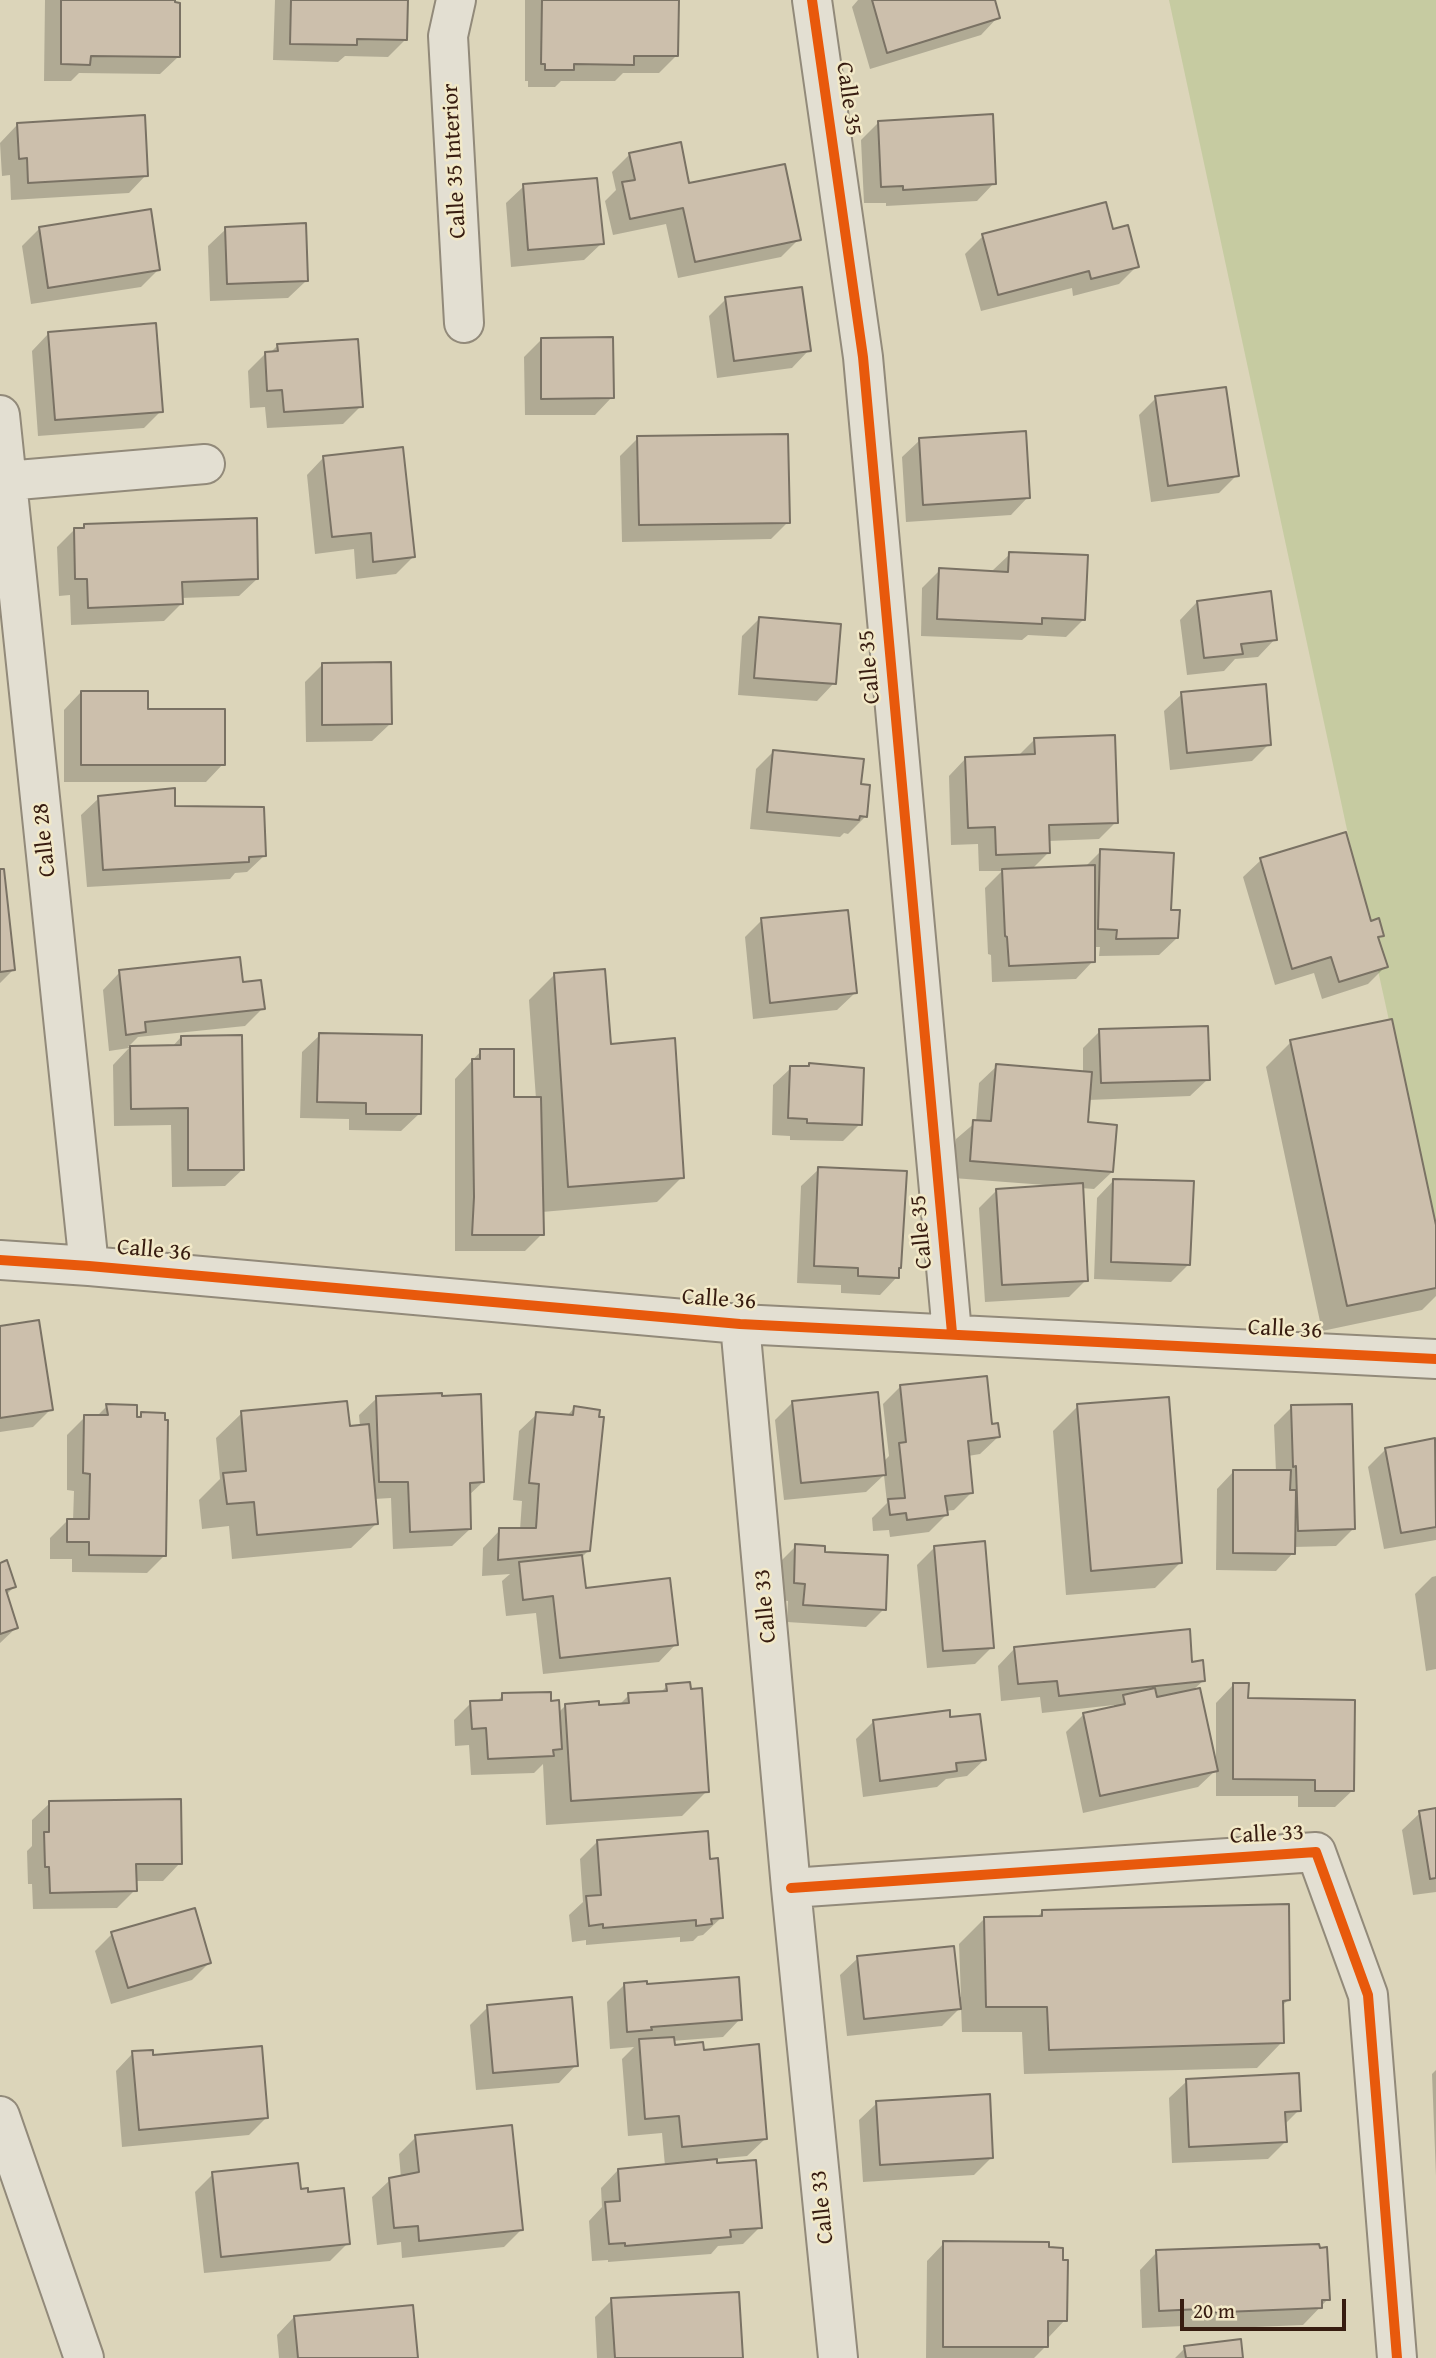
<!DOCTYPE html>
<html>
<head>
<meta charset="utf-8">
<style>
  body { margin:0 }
  #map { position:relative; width:1436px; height:2358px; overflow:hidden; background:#dcd5ba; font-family:"Gentium Book Plus",serif }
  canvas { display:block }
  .scale { position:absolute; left:1180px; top:2299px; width:166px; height:32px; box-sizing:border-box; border:4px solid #371c10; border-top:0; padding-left:9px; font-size:21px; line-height:24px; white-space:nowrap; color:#371c10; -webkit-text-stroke:5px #f2e9c8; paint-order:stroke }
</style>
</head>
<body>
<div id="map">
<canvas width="1436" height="2358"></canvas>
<div class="scale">20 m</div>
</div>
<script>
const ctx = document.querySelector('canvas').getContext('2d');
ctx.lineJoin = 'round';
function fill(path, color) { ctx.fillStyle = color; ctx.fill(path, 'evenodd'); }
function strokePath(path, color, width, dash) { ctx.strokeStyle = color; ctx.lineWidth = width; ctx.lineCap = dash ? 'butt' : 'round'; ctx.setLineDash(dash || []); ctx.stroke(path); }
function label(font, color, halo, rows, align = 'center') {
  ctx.font = font + ' "Gentium Book Plus",serif'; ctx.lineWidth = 5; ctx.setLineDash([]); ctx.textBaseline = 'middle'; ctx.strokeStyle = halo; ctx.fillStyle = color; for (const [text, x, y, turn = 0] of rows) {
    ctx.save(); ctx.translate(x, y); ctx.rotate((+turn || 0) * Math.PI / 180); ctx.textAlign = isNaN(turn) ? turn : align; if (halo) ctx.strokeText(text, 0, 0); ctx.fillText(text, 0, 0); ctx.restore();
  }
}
fill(new Path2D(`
  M1169 0H1436V1234L1346 825Z`), '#c6cba1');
fill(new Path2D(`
  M45 0H173L178 57 160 74 79 73 71 81H44Z
  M275 0H407L406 39 388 57 345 56 338 62 273 60Z
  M525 0H677L676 56 659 73H623L615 81H561L555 87H528V81H525Z
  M858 0H993L998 17 981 35 870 69 852 7Z
  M879 122 994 183 977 201 886 206V203H864L861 140Z
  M17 125 146 175 129 193 11 200 10 175 2 176 0 143Z
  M630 154 688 185 799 239 781 257 678 278 666 224 613 235 605 201 616 190 612 172Z
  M524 186 602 243 584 260 511 267 506 203Z
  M39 229 158 270 141 287 31 304 22 246Z
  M226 229 306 281 288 298 210 301 208 246Z
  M1111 231 1137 266 1119 284 1073 296 1072 288 981 311 965 254 983 236Z
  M726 299 809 350 792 368 717 378 709 316Z
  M49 333 161 411 144 428 38 436 32 351Z
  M541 340 612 397 595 415H525L524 357Z
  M278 345 361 406 343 424 267 428 265 407 250 408 248 371 265 354 270 353Z
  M1156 398 1237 475 1219 493 1151 502 1139 415Z
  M638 438 788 522 771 539 622 542 620 456Z
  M920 440 1028 497 1011 515 906 522 902 457Z
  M324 457 413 557 396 574 356 579 354 549 315 554 307 475Z
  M85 526 257 579 239 596 181 598V604L164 621 71 625 70 595 59 596 57 547 74 530H81Z
  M1010 554 1084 619 1066 637 1028 635 1022 640 921 636 922 588 940 570 992 571Z
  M1197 602 1275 639 1258 657 1235 659 1224 671 1187 675 1180 620Z
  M759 619 834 683 817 701 738 695 742 636Z
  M322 665 390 724 372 741 306 742 305 682Z
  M81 692 146 711 223 764 206 782H64V710Z
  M1182 694 1269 744 1252 761 1170 770 1164 711Z
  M1034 740 1116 822 1099 839 1048 841 1049 852 1032 869 1085 867 1101 851 1169 912 1177 938 1159 955 1099 956 1100 947H1093V961L1076 979 992 982 991 955 988 954 985 888 1002 871H979L978 844 951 845 949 776 966 758 1018 756Z
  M773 752 859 786 866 816 848 834 844 833 840 837 750 829 756 769Z
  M99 798 173 808 265 855 247 872 235 873 230 879 87 887 81 815Z
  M1261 860 1370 923 1382 935 1377 940 1386 966 1368 984 1322 999 1314 973 1275 985 1243 877Z
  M0 871 13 970 0 983Z
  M762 920 855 993 837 1010 753 1019 745 937Z
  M120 972 241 984 263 1008 245 1026 138 1037 128 1047H172L181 1037 243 1169 225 1186 172 1187 171 1125 114 1126 113 1065 129 1048 109 1051 103 990Z
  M554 975 609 1046 682 1177 657 1202 542 1212V1234L525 1251H455V1079L481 1051 512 1099H536L529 1000Z
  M1100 1031 1208 1079 1190 1096 1088 1100 1086 1123 1112 1172 1094 1189 1081 1188 1086 1280 1069 1297 985 1302 979 1208 997 1190 1045 1187V1185L953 1178 956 1139 976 1122 979 1083 997 1066 1083 1073V1048Z
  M320 1035 419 1114 401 1131 349 1130V1119L300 1118 302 1052Z
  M1291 1042 1436 1233V1296L1422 1310 1322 1331 1266 1067Z
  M809 1065 860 1124 843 1141 790 1140V1136L772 1135 773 1085 791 1068H807Z
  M819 1169 897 1270V1277L880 1295 841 1293V1285L797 1283 801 1186Z
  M1114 1180 1189 1264 1171 1282 1094 1279 1097 1198Z
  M0 1328 51 1409 33 1427 0 1432Z
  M900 1387 990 1426 998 1437 980 1454 968 1456 971 1493 954 1510 945 1511 946 1515 929 1532 890 1537 889 1530 873 1531 872 1518 887 1503 884 1475 866 1492 784 1500 775 1420 793 1402 883 1462 889 1456 883 1404Z
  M377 1398 483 1482 468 1496 470 1529 452 1546 393 1549 391 1498 374 1499 377 1523 351 1548 232 1559 229 1526 202 1529 199 1500 220 1479 216 1438 242 1413 348 1427 360 1426 359 1415Z
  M107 1406 135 1420 142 1414 165 1555 147 1573 72 1572V1559H50V1538L67 1521H73L74 1491 67 1490V1435L85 1417H96Z
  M1078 1406 1180 1563 1155 1588 1066 1595 1053 1431Z
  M1292 1407 1353 1529 1336 1546 1293 1547V1553L1276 1571 1216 1570 1217 1489 1234 1471 1276 1472 1274 1425Z
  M574 1408 589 1550 580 1559 585 1590 676 1644 659 1662 543 1674 536 1613 506 1616 502 1581 510 1574 482 1576 483 1548 500 1530H520L522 1501 513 1500 519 1431 537 1414 567 1416Z
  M1433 1440 1436 1456V1540L1384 1549 1368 1467 1386 1449Z
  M796 1546 823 1554 884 1609 866 1627 787 1622 788 1601 777 1600 779 1563Z
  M935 1547 992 1647 975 1664 927 1668 917 1565Z
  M0 1565 14 1587 6 1595 16 1628 0 1643Z
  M1436 1576V1669L1426 1671 1415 1594 1432 1577Z
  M1015 1648 1191 1664 1204 1680 1192 1691 1216 1762V1703L1233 1685 1246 1700 1353 1790 1335 1807H1298V1796H1216V1770L1198 1787 1083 1813 1066 1732 1084 1714 1114 1708V1705L1042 1713 1040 1697 1001 1701 998 1666Z
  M667 1686 707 1791 682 1816 546 1825 543 1764 534 1773 471 1775 469 1745 455 1746 454 1720 471 1703 496 1702 503 1695 549 1703 558 1713 566 1705 597 1707 619 1705 629 1695 660 1693Z
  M949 1719 985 1759 967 1776 946 1779 937 1787 863 1797 856 1739 873 1722Z
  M50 1803 180 1863 163 1881H135V1890L117 1908 33 1909 32 1884H28L27 1851 32 1846V1820Z
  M1436 1810V1892L1413 1895 1402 1830 1420 1813Z
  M597 1842 709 1861 721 1918 703 1935 698 1936 693 1941 680 1942V1937L586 1945V1940L572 1942 569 1915 583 1902 580 1859Z
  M1042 1912 1289 1999 1282 2006V2042L1257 2068 1024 2074 1022 2032H962L961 2007 942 2026 847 2036 840 1975 858 1958 961 1997 959 1944 984 1919 1037 1917Z
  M112 1934 209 1963 192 1980 111 2004 95 1951Z
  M625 1984 645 1986 740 2019 723 2037 672 2041 673 2047 703 2051 765 2139 747 2156 715 2159 716 2165 760 2227 743 2244 718 2246 711 2254 608 2262V2260L592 2261 589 2221 602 2207 601 2188 618 2170 665 2166 662 2133 628 2136 622 2059 634 2047 610 2049 607 2002Z
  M488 2007 576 2065 559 2083 476 2090 470 2025Z
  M133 2053 152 2057 266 2118 249 2135 122 2147 116 2071Z
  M1436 2070V2176L1432 2074Z
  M1187 2081 1299 2110 1284 2125 1285 2142 1268 2159 1172 2163 1169 2098Z
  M877 2103 992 2157 974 2175 863 2182 859 2120Z
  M416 2137 521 2230 504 2247 402 2258 401 2242 377 2245 372 2197 390 2180 401 2178 399 2154Z
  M213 2174 299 2191 348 2243 330 2261 204 2273 195 2192Z
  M944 2243 1065 2320 1048 2338 1046 2346 1034 2358H926L927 2261Z
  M1157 2252 1328 2299 1303 2325 1183 2330V2326L1142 2328 1140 2270Z
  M612 2300 741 2358H597L595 2317Z
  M294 2317 416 2358H279L277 2335Z
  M1185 2348 1241 2358H1175Z`), '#0003');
const building = new Path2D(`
  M61 0H175V2L180 3V57L91 56 90 65 61 64Z
  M291 0H408L407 40 357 39V45L290 44Z
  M542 0H679L678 56H634V65L574 64V70H545V64H541Z
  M872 0H995L1000 18 887 53Z
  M993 114 996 184 903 190V186L881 187 878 121Z
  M145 115 148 176 28 183 27 158 19 159 17 123Z
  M681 142 689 183 785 164 801 240 695 262 683 208 630 219 622 182 635 180 629 153Z
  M597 178 604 244 528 250 523 184Z
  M1106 202 1113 229 1128 225 1139 267 1091 279 1089 271 998 295 982 234Z
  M151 209 160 270 48 288 39 227Z
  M306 223 308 281 227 284 225 227Z
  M802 287 811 351 734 361 725 297Z
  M156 323 163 412 55 420 48 332Z
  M613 337 614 398 541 399V338Z
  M358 339 363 407 284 412 282 390 267 391 265 352 278 351 277 344Z
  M1226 387 1239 476 1168 486 1155 396Z
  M1026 431 1030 498 923 505 919 438Z
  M788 434 790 523 639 525 637 436Z
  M403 447 415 557 373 562 371 533 332 537 323 456Z
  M257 518 258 579 182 582 183 604 88 608 87 579H75L74 528H84V524Z
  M1009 552 1088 555 1085 620 1042 618V624L937 619 939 568 1008 572Z
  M1271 591 1277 640 1241 644 1243 654 1204 658 1197 601Z
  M759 617 841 624 836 684 754 678Z
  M391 662 392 724 322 725V663Z
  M1266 684 1271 745 1187 753 1181 692Z
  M81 691H148V709H225V765H81Z
  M1115 735 1118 823 1049 825 1050 853 996 855 995 827 968 828 965 757 1035 754 1034 738Z
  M773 750 864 759 861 784 870 785 867 817 860 816 859 820 767 812Z
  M175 788V806L264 807 266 856 249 857V862L103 870 98 796Z
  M1346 832 1371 921 1379 918 1384 936 1378 937 1388 967 1339 982 1331 957 1292 969 1260 858Z
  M1100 849 1174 853 1171 910H1180L1178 938 1116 939 1117 930 1098 929Z
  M1095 865V962L1009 966 1007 937 1005 936 1002 869Z
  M0 869H4L15 970 0 972Z
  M848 910 857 993 770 1003 761 918Z
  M240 957 243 982 261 980 265 1009 145 1022 146 1032 126 1035 119 970Z
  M605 969 611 1044 675 1038 684 1178 568 1187 554 973Z
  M1392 1019 1436 1225V1288L1347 1306 1290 1040Z
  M1208 1026 1210 1080 1101 1083 1099 1029Z
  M319 1033 422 1035 421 1114H366V1103L317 1102Z
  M242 1035 244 1170H188V1108L131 1109 130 1046 181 1045V1036Z
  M480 1049H514V1097H541L544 1235H472L474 1197 472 1059H480Z
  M809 1063 864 1068 862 1125 807 1123V1119L788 1118 790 1066H809Z
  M996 1064 1092 1072 1088 1122 1117 1125 1113 1172 970 1161 973 1120 991 1121Z
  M818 1167 907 1171 901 1268H899V1278L858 1276V1268L814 1266Z
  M1113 1179 1194 1181 1190 1265 1111 1262Z
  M1083 1183 1088 1281 1002 1285 996 1189Z
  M39 1320 53 1410 0 1418V1326Z
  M987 1376 992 1424 998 1423 1000 1437 968 1441 973 1493 945 1496 948 1515 907 1520 906 1513 890 1515 888 1499 905 1498 899 1443 906 1442 900 1385Z
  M878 1392 886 1475 801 1483 792 1401Z
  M442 1393V1396L481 1394 484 1482 470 1483 471 1529 410 1532 408 1482H379L376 1396Z
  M1169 1397 1182 1563 1091 1571 1077 1404Z
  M347 1401 350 1426 369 1424 378 1524 257 1535 254 1502 227 1504 223 1473 246 1471 241 1411Z
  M106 1404 137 1405V1417H141V1412L165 1413V1420H168L166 1556 89 1555V1542H67V1519H89L90 1474 83 1473 84 1415H108Z
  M1352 1404 1355 1529 1298 1531 1296 1466 1293 1467 1291 1405Z
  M574 1406 600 1410 599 1417H604L590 1551 498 1560 499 1528H536L539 1484 529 1483 536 1412 573 1415Z
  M1435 1438 1436 1527 1401 1533 1385 1448Z
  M1233 1470H1291L1290 1490H1296L1295 1554 1233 1553Z
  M985 1541 994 1648 943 1651 934 1546Z
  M795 1544 825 1546V1552L888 1555 886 1610 803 1605 805 1584 794 1583Z
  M582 1555 586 1588 670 1578 678 1645 560 1658 553 1596 523 1600 519 1562Z
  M7 1560 16 1587 6 1590 18 1628 0 1634V1563Z
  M1190 1629 1192 1662 1203 1660 1205 1681 1059 1696 1057 1681 1018 1684 1014 1647Z
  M690 1682 691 1689 702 1688 709 1792 571 1801 565 1704 599 1701V1705L629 1703 628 1693 667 1691 666 1684Z
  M1233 1683H1249L1248 1698 1355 1700 1354 1791H1315V1780L1233 1779Z
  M1155 1688 1157 1697 1200 1688 1218 1771 1100 1796 1083 1713 1125 1704 1123 1695Z
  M551 1692V1701L559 1700 562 1749 553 1750 554 1756 488 1759 486 1728 472 1729 470 1701 502 1700V1693Z
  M950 1710V1717L980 1714 986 1760 956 1763 957 1771 880 1781 873 1720Z
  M181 1799 182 1864H136L137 1891 50 1893 49 1867H45L44 1832H49V1801Z
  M1436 1808V1878L1430 1879 1419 1811Z
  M708 1831 710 1859 718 1858 723 1918 711 1919 712 1924 696 1926V1920L603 1928V1924L589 1926 586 1896 601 1895 597 1840Z
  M1289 1904 1290 2000 1283 2001 1284 2043 1049 2050 1047 2007H986L984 1917 1042 1916V1910Z
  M195 1908 211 1963 128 1988 111 1932Z
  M954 1946 961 2009 864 2019 857 1956Z
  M739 1977 742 2020 651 2027 652 2030 627 2032 624 1983 647 1981V1984Z
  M572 1997 578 2066 493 2073 487 2005Z
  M674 2037 675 2045 703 2042 704 2050 759 2044 767 2139 682 2147 679 2116 645 2119 639 2039Z
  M262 2046 268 2118 139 2130 132 2051 153 2050V2055Z
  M1299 2073 1301 2111 1285 2112 1287 2142 1189 2147 1186 2079Z
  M990 2094 993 2158 880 2165 876 2101Z
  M512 2125 523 2230 419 2241 418 2226 394 2228 389 2178 419 2172 415 2135Z
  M717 2159V2163L756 2160 762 2228 730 2230 731 2237 625 2246V2243L609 2244 605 2202 620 2201 618 2169Z
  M298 2163 301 2189 308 2188V2192L344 2188 350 2244 221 2257 212 2172Z
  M943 2241 1049 2242V2247L1063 2248V2260H1068L1067 2321H1048V2347H943Z
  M1319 2244 1320 2248 1327 2247 1330 2300H1322V2308L1200 2313V2309L1159 2311 1156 2250Z
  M739 2292 743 2358H615L611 2298Z
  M413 2305 418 2358H298L294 2316Z
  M1241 2339 1243 2358H1186L1184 2346Z`);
fill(building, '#ccbfac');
strokePath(building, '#7a7264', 2);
const minor = new Path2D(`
  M456 0 448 36 464 323
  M812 0 863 357 952 1333
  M0 415 89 1266
  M6 481 205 464
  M0 1260 89 1266 740 1324 1436 1359
  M740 1324 791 1888 838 2358
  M791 1888 1316 1852 1368 1995 1397 2358`);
const tertiary = new Path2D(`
  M0 2116 84 2358`);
strokePath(minor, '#928a7a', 42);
strokePath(tertiary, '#928a7a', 42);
strokePath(minor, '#e3dfd2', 38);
strokePath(tertiary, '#e3dfd2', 38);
strokePath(new Path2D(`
  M812 0 863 357 952 1333
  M0 1260 89 1266 740 1324 1436 1359
  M791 1888 1316 1852 1368 1995 1397 2358`), '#e8590c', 10);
label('23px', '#371c10', '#f2e9c8', [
  ["Calle 35",848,99,82],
  ["Calle 35 Interior",455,161,-93],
  ["Calle 35",870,667,-95],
  ["Calle 28",45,840,-96],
  ["Calle 35",922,1232,-95],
  ["Calle 36",154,1251,5],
  ["Calle 36",719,1300,4],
  ["Calle 36",1285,1330,3],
  ["Calle 33",766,1606,-95],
  ["Calle 33",1267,1835,-3],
  ["Calle 33",823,2207,-96]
]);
</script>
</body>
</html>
